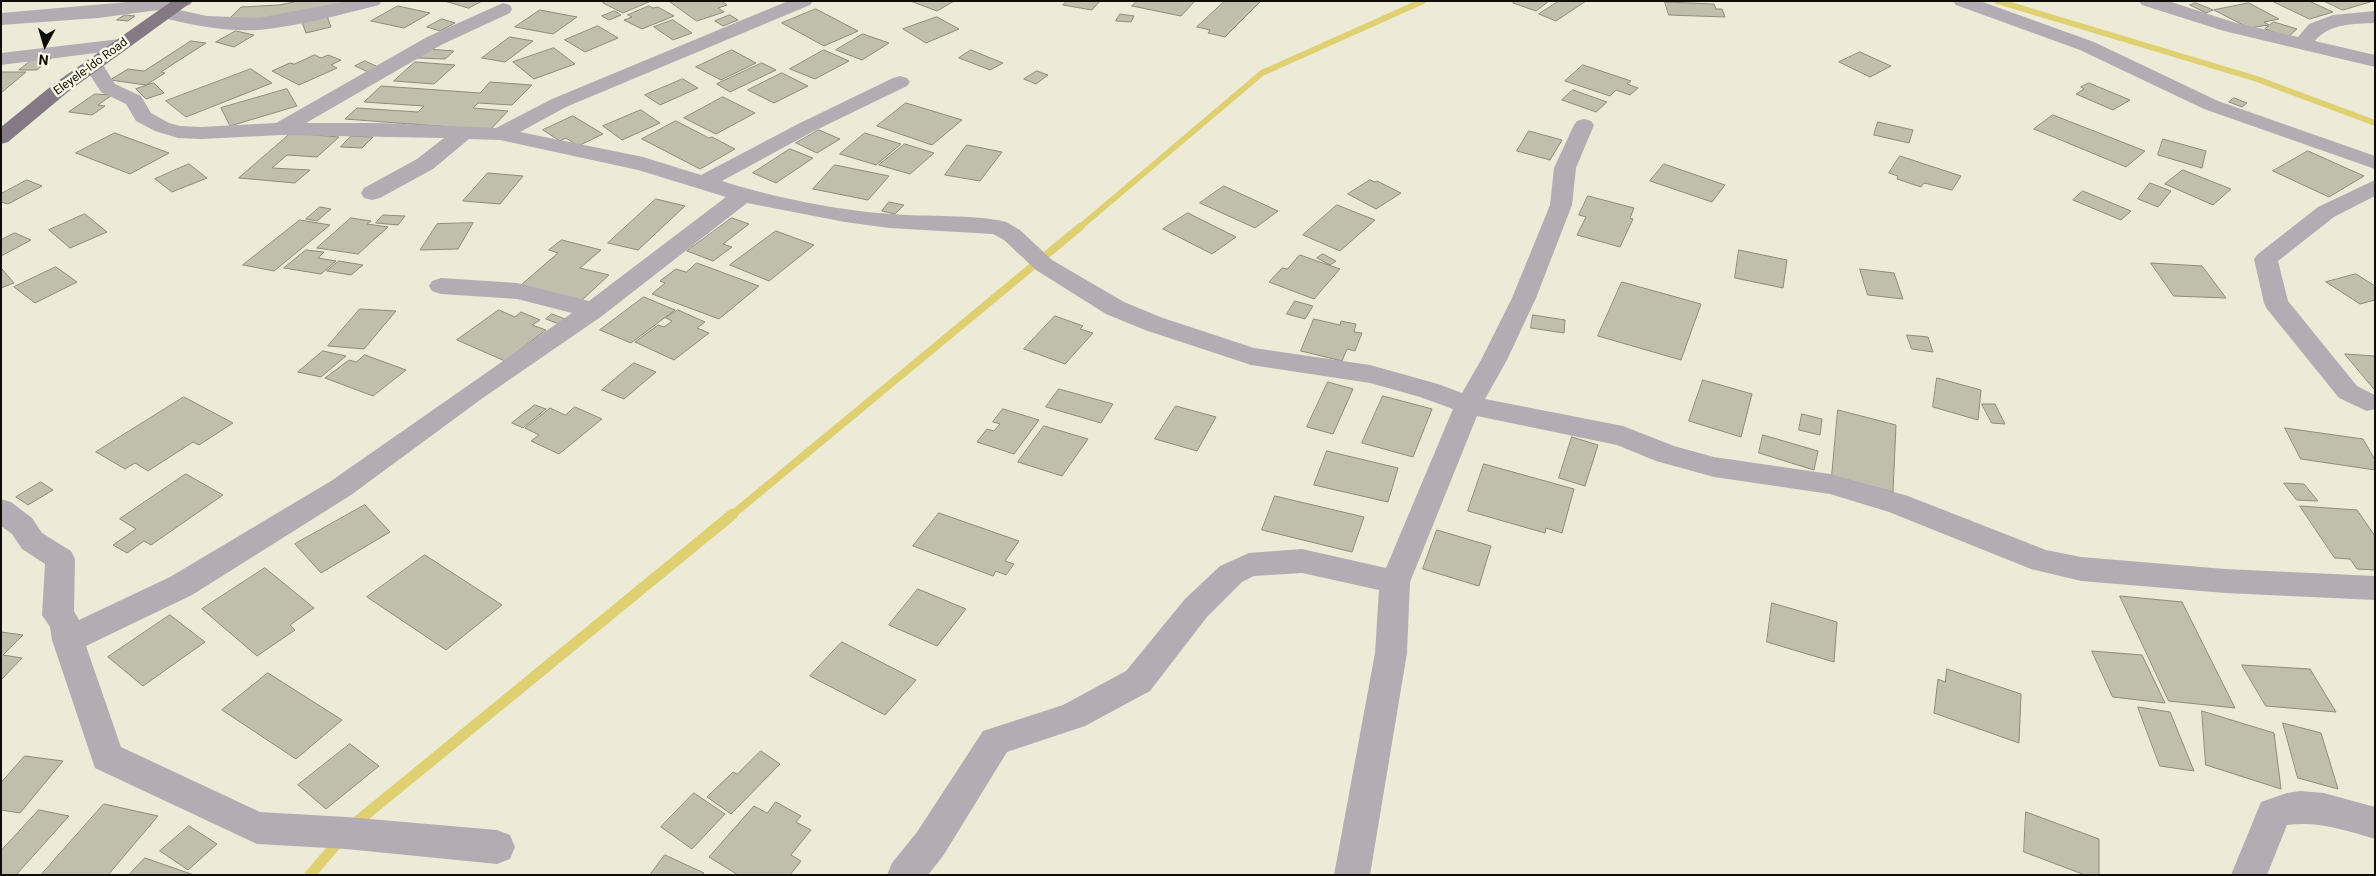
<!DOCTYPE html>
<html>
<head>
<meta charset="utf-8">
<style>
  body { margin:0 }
  #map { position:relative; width:2376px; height:876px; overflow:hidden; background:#edebd8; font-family:Roboto,sans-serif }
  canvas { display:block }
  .frame { position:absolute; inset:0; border:2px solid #0e0d07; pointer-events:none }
  .north { position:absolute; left:20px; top:20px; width:50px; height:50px; -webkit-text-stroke:4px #fbf8e5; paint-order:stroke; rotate:186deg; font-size:14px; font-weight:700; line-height:20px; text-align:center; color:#0e0d07 }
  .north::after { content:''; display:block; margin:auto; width:18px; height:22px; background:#0e0d07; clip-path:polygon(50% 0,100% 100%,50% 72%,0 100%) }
</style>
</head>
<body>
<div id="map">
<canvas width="2376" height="876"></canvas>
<div class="frame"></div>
<div class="north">N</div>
</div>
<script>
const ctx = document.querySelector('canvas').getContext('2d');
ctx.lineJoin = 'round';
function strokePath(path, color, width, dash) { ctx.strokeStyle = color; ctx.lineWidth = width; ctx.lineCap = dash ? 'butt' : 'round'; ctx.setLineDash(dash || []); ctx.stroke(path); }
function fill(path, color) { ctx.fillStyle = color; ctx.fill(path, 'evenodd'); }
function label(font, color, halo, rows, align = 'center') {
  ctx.font = font + ' Roboto,sans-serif'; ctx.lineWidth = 5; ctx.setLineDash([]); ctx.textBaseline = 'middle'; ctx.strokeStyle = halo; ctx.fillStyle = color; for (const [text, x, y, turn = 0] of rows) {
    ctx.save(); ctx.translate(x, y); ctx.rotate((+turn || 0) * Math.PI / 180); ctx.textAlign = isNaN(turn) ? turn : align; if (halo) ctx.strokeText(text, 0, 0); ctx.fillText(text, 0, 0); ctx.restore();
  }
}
strokePath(new Path2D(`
  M1997 1 2257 79 2375 123
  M1079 228 1262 73 1423 1`), '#dfd071', 6);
strokePath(new Path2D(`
  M732 515 1080 227`), '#dfd071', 8);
strokePath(new Path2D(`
  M353 825 733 514
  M310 875 339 841`), '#dfd071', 11);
const building = new Path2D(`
  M299 1H359L274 19 227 21 241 7 279 5Z
  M445 1H482L469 8Z
  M607 1H651L623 13 603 3Z
  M669 1H722L727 5 718 8 724 12 697 21Z
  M915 1H954L937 11 913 2Z
  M1067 1H1100L1092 10 1063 5Z
  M1137 1H1195L1181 16 1132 6Z
  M1225 1H1261L1225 37 1208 33 1210 30 1197 27Z
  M1516 1H1549L1536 11 1513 3Z
  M1559 1H1586L1556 21 1539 14Z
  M2272 1H2309L2333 12 2310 19Z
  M2324 1H2367L2370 2 2343 10Z
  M1665 2 1714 4 1716 9H1722L1725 17 1669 15Z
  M2196 3 2213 10 2206 13 2190 5Z
  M2249 3 2279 19 2264 22 2269 25 2249 28 2214 10Z
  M398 6 430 13 404 28 371 21Z
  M649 6 653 8 658 7 674 16 642 29 624 20 632 17 628 15Z
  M816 9 858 31 824 46 782 23Z
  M540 10 577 17 553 34 515 27Z
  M615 11 621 15 609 20 602 16Z
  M1120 14 1134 16 1131 22 1116 21Z
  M125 15 135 16 128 21 117 20Z
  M730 15 738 20 723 26 715 21Z
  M327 16 331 27 306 33 302 22Z
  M937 17 959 29 926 43 903 29Z
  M442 19 455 23 440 31 427 27Z
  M673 20 692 33 673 40 654 27Z
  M2274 22 2297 29 2288 37 2265 29Z
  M598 26 618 38 585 52 565 40Z
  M236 31 254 35 234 47 216 42Z
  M863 34 889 43 862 60 836 50Z
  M510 37 533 41 505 62 482 58Z
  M191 41 206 43 161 72 165 73 146 85 110 80 128 69 144 71Z
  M554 48 575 64 534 79 513 62Z
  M427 49 454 51 445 59 418 58Z
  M732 50 756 63 721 80 696 67Z
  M824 50 849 61 815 79 790 69Z
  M971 50 1003 63 990 70 959 58Z
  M1860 52 1891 66 1870 77 1839 62Z
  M38 55H55L37 70H19Z
  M315 55 321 58 328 55 341 60 331 65 337 68 299 85 272 71 290 63 294 64Z
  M365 61 378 67 368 72 355 66Z
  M415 62 455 65 434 84 394 81Z
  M762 63 776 70 730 92 717 84Z
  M1583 65 1631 81 1627 84 1638 88 1630 95 1616 90 1610 96 1565 81Z
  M251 69 272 83 186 117 166 101Z
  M1037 71 1048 75 1036 84 1024 79Z
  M1 72H26L1 93Z
  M782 73 808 86 774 103 748 90Z
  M683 79 698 88 660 105 645 95Z
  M490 82 532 85 512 105 478 103 473 108 508 111 490 130 345 119 357 108 418 112 424 106 364 102 381 86 480 93Z
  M154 83 164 93 146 99 136 89Z
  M2089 83 2130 100 2113 110 2076 94 2084 89 2081 87Z
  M287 89 297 106 230 126 221 108Z
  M1573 90 1607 102 1596 112 1562 100Z
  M95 94 112 95 98 105 105 106 92 115 69 112Z
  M723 97 755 113 716 134 684 118Z
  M2234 98 2247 103 2242 107 2229 102Z
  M906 103 962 120 932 145 877 126Z
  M641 110 660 123 622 140 603 126Z
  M2053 115 2145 151 2126 167 2034 129Z
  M573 116 603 134 578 146 566 138 560 141 543 130Z
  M676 121 709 138 712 137 735 149 700 169 642 139Z
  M1878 122 1913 130 1909 143 1874 135Z
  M819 130 840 139 817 153 796 143Z
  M1529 131 1562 140 1550 160 1517 151Z
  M115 133 169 153 130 174 76 153Z
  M291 133 339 137 317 157 287 155 272 168 310 170 295 183 239 178Z
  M865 133 901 144 876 165 840 154Z
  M351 136 373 137 362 148 341 147Z
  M2163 139 2206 151 2202 168 2158 155Z
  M905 144 934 153 910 174 879 165Z
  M967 145 1002 152 980 181 945 175Z
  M790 149 813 158 776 183 753 173Z
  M2308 151 2364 176 2329 197 2273 171Z
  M1900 156 1961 176 1952 190 1924 183 1921 187 1897 179 1898 176 1889 173Z
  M189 164 207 178 172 192 155 179Z
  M1664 164 1725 185 1712 202 1650 181Z
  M835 165 889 176 868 200 813 189Z
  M2183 170 2231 189 2213 205 2165 184Z
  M488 173 523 176 500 204 463 201Z
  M27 180 42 186 8 204 1 202V194Z
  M1370 180 1375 182 1377 181 1401 193 1376 209 1348 194Z
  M2150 183 2171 191 2158 207 2138 199Z
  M1224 186 1278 211 1255 228 1200 203Z
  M2083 191 2131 211 2121 220 2073 200Z
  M1588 196 1634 208 1630 218 1633 219 1620 247 1577 235 1586 217 1579 215Z
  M656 199 685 206 638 250 608 243Z
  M889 202 904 205 895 214 882 211Z
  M1337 205 1375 220 1340 251 1303 235Z
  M320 207 331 209 317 221 306 219Z
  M1188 213 1236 237 1212 254 1163 229Z
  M85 214 107 232 70 248 49 230Z
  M383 215 405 216 398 225 376 223Z
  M351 218 371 221 367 224 388 227 358 254 317 248Z
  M732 218 749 224 723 244 732 247 713 261 687 251Z
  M300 220 330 225 274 271 243 265Z
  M473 223 458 249 420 250 437 224Z
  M776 231 814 245 769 281 730 265Z
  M15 233 31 240 1 256V240Z
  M562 240 601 250 580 268 609 275 581 301 521 285 558 253 549 250Z
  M306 250 324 252 318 258 336 261 321 274 284 268Z
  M1739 250 1787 260 1783 288 1735 278Z
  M1323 254 1336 261 1330 265 1317 258Z
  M1300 255 1340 269 1314 299 1269 282 1282 268 1287 269Z
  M339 261 363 265 351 275 327 271Z
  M697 263 759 286 719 319 652 294 665 283 660 281 676 269 686 272Z
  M2151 263 2202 266 2226 298 2174 296Z
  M56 267 77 282 35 303 14 287Z
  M2 269 14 283 1 288V270Z
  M1860 269 1894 273 1903 299 1868 295Z
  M2356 274 2375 286V300L2360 304 2326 282Z
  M1622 282 1701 304 1681 360 1598 336Z
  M644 297 675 310 631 343 600 330Z
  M1295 301 1313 306 1305 319 1287 314Z
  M360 309 396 311 364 349 328 346Z
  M499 310 515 317 521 312 540 320 532 325 546 330 505 361 457 340Z
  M678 310 705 322 697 328 709 333 674 360 635 342 658 325 664 327 672 321 666 318Z
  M552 314 565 319 559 324 546 319Z
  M1533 315 1565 320 1564 333 1531 328Z
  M1055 316 1083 326 1080 329 1093 333 1065 364 1024 349Z
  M1314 319 1340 325 1341 321 1356 324 1354 332 1362 333 1355 351 1347 349 1342 361 1301 351Z
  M1907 335 1928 337 1933 352 1912 349Z
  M323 351 346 356 321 377 298 372Z
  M2345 354 2375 356V390Z
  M365 355 406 370 373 396 325 378 349 360 356 362Z
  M634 363 656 372 624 399 602 390Z
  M1937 378 1981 390 1978 420 1933 407Z
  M1703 380 1752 394 1741 437 1689 421Z
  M1328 382 1353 389 1333 434 1307 427Z
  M1059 389 1113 404 1101 423 1046 407Z
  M1383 396 1432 409 1413 457 1362 443Z
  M184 397 233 423 199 445 193 442 148 471 135 463 125 469 96 452Z
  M1982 404H1995L2005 424 1992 423Z
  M535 405 546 409 523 428 512 423Z
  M1176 406 1216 417 1197 451 1155 439Z
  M575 407 602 419 559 454 531 441 539 435 525 428 550 408 565 415Z
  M1003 409 1039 420 1014 454 977 442 987 429 994 431 1000 424 993 422Z
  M1838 410 1896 425 1893 492 1832 476Z
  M1802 414 1822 419 1820 435 1799 430Z
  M1044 426 1088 439 1062 476 1018 462Z
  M2285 428 2363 439 2375 460V470L2301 459Z
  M1763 435 1818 451 1814 470 1759 453Z
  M1572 437 1598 445 1585 486 1559 478Z
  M1327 451 1398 468 1388 502 1314 485Z
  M1484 464 1574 489 1562 533 1546 528 1545 533 1468 511Z
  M186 474 223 495 151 545 144 541 127 553 113 545 136 529 120 519Z
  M41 482 53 490 28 505 16 497Z
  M2284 483 2304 484 2318 501 2297 500Z
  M1275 496 1364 517 1352 552 1262 530Z
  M365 505 390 532 321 573 295 544Z
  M2300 506 2357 510 2375 536V570L2357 569 2350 559 2335 558Z
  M939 513 1019 541 1005 561 1014 564 1006 575 996 571 993 576 913 546Z
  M1437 530 1491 546 1479 586 1423 569Z
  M425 555 502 605 446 650 367 597Z
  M265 568 314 608 290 625 295 630 257 656 202 609Z
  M918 589 966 609 937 646 889 625Z
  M2120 596 2182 602 2235 708 2169 701Z
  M1772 603 1837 622 1834 662 1767 642Z
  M170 615 205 642 143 686 108 657Z
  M1 632 23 635 3 655 22 658 1 680Z
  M842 642 916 680 885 715 810 676Z
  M2092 651 2142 655 2165 703 2113 697Z
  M2242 665 2310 669 2336 712 2266 706Z
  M1947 669 2021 694 2019 743 1934 713 1938 679 1945 682Z
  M268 673 342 720 296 759 222 710Z
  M2138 707 2170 712 2194 771 2160 766Z
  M2202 711 2274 733 2281 789 2206 765Z
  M2283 723 2321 733 2338 789 2298 778Z
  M350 744 379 766 326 809 298 785Z
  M761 751 780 764 731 814 707 797 733 772 737 774Z
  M25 756 63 761 20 813 1 810V783Z
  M694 793 725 814 692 849 661 827Z
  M776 802 801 816 796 822 811 830 791 855 801 861 790 875H738L709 857 754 806 767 813Z
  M104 804 158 816 108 875H41Z
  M39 810 69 816 16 875H1V851Z
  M2026 812 2099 839V875H2085L2024 852Z
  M189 826 217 844 188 870 160 851Z
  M665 855 704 873 702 875H650Z
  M145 858 194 875H129Z`);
fill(building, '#c0beac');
strokePath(building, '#8e8b7a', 1);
fill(new Path2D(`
  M139 1H193L190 5 170 8 207 16 258 18 349 1H382L379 5C340 15 299 26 259 30 225 32 191 25 159 17L157 13 159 10 98 18 1 25V13Z
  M788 1H813L810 5 566 107 520 132 643 157 701 175 798 124 893 78 900 76 907 78 910 82 907 86 812 132 722 181C772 197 840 211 892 214 926 217 974 214 1006 222L1020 230 1052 260 1124 302 1163 318 1254 348 1370 365 1438 384 1462 393 1481 360 1512 298 1550 205 1554 168 1574 125 1577 121 1584 119 1591 121 1594 125 1576 168 1572 205 1536 298 1507 360 1485 399 1623 426 1674 446 1714 457 1830 474 1908 496 2046 550 2081 557 2225 569 2375 576V600L2225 593 2081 581 2031 569 1889 512 1830 494 1714 477 1656 461 1617 445 1477 416 1410 582 1407 653 1370 875H1334L1375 653 1379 590 1302 573 1254 576 1242 582 1207 617 1150 691 1085 726 1007 752 943 856 928 875H887L892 863 917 832 983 731 1063 705 1126 671 1185 599 1220 566 1249 553 1302 549 1386 568 1453 409 1420 397 1370 383 1251 365 1145 330 1106 314 1036 270 1004 240 993 234 889 228 845 222 747 203 602 316 480 400 351 495 192 595 86 646 121 747 260 812 346 817 497 830 510 835 515 847 510 859 497 864 346 849 257 844 95 768 52 640 50 627 42 615 45 564 22 549 12 534 1 526V499L11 502 32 518 42 533 71 551 75 559 74 611 79 620 170 577 331 481 572 313 517 299 441 294 432 291 429 286 432 281 441 278 517 283 589 301 726 197 638 170 500 140 469 139 433 169 380 198 372 200 364 198 361 193 364 188 417 159 444 138 281 135 201 139 178 138 155 131 136 121 126 104 101 92 83 64 86 60 93 58 100 60 115 84 141 96 151 113 169 123 180 126 201 127 276 123 427 37 503 3 510 5 512 9 510 13 441 45 306 123H379L496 128 552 99Z
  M1953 1H1980L2094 42 2218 101 2375 156V169L2204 109 2080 50 1956 5Z
  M2139 1H2168L2236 23 2298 37 2309 24 2333 15 2375 11V23C2353 24 2330 23 2315 41L2375 55V67L2224 31 2142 5Z
  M120 39 127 41 130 45 127 49 1 65V53Z
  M2375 180V196L2334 217 2278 261 2288 301 2357 386 2375 395V409L2367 411 2339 398 2267 309 2264 303 2254 259 2258 254 2318 207Z
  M2300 791 2324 793 2375 807V839C2345 830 2318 821 2287 825L2267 875H2231L2261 802 2287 793Z`), '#b3acb3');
fill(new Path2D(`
  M172 1H193L69 91 8 142 1 144V127L55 83Z`), '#847984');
label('12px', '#0e0d07', '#fbf8e5', [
  ["Eleyele-Ido Road",91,67,-36]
]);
</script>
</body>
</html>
